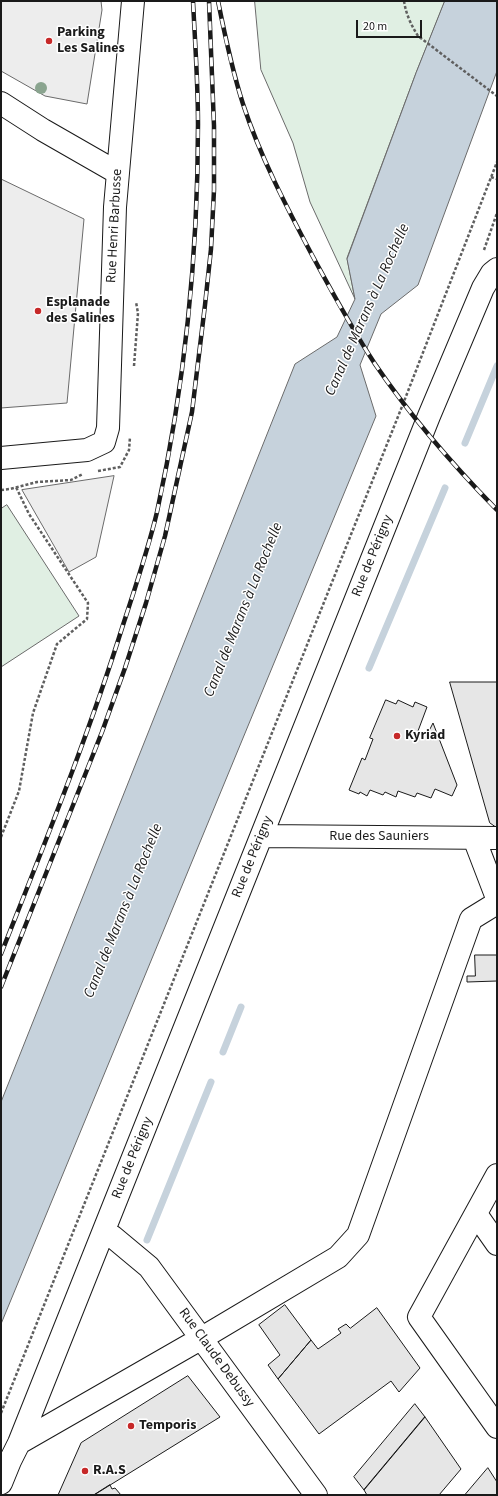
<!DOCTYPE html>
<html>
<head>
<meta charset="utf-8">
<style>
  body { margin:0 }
  #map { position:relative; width:498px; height:1496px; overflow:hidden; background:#fff; font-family:"Source Sans 3",sans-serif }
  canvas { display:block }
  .frame { position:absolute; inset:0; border:2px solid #1a1a1a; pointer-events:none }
  .scale { position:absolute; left:356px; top:20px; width:66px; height:18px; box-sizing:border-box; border:2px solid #1a1a1a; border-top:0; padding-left:5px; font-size:12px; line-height:14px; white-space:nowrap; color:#1a1a1a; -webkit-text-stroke:3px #fff; paint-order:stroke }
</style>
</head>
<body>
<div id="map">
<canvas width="498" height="1496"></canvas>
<div class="frame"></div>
<div class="scale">20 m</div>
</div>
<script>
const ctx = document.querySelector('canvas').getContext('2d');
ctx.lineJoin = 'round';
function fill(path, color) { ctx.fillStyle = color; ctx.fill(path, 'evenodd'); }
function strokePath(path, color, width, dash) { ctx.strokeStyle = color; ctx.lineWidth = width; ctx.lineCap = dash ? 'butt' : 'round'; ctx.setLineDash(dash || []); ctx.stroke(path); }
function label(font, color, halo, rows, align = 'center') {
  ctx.font = font + ' "Source Sans 3",sans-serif'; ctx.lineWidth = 3; ctx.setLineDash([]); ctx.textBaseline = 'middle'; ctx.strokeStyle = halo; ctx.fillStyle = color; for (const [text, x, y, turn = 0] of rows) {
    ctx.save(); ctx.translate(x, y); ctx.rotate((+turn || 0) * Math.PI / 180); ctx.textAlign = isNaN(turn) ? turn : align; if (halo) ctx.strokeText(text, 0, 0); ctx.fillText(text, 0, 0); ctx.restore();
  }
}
const green = new Path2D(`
  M255 1H445L416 73 347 258 355 299 310 202 293 143 261 70Z
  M7 505 79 616 1 667V509Z`);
fill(green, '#e0efe3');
strokePath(green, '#6a6a6a', 1);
const parking = new Path2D(`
  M1 1H101L102 10 87 104 45 96 1 71Z
  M1 179 84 219 67 403 1 408Z
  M114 476 96 557 69 572 22 490Z`);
fill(parking, '#ededed');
strokePath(parking, '#6a6a6a', 1);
const water = new Path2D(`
  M445 1H497V71L418 285 381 314 360 365 376 416 1 1324V1102L295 364 337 337 355 299 347 259 416 73Z`);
fill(water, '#c6d2dc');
strokePath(water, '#6a6a6a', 1);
strokePath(new Path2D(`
  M465 443 497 366
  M369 668 445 488
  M223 1052 241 1007
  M147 1240 211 1082`), '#c6d2dc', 7);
const building = new Path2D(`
  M450 682H497V828L490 823Z
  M386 700 396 704 398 700 413 707 415 702 427 707 418 731 427 735 433 723 457 785 452 796 435 789 431 798 417 793 415 797 398 791 396 797 385 792 383 795 370 790 367 796 360 792 359 794 349 790 362 758 365 760 373 739 370 738Z
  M475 955H497V981L467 982V976H475Z
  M285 1305 311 1340 278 1379 268 1365 280 1355 259 1325Z
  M377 1308 420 1368 399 1392 391 1381 319 1434 278 1379 311 1340 318 1349 341 1333 338 1329 346 1324 350 1328Z
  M188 1376 220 1417 94 1495H58L81 1443Z
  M415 1404 425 1417 364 1490 354 1477Z
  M425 1417 461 1469 439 1495H367L364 1490Z
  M488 1468 497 1482V1495H465Z
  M110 1485 112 1489 115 1488 121 1495H94Z`);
fill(building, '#e6e6e6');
strokePath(building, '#1a1a1a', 1);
const minor = new Path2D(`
  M1 103 43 130 118 173
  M1 458 87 450 104 442 108 428 115 207 133 1
  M262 836 497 838
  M474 838 497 898
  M497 1175 419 1317 497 1427
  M476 1214 497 1244
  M103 1233 113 1237 149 1267 316 1495
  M19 1443 202 1338 338 1257 358 1235 471 919 497 903
  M1 1483 10 1461 19 1443 429 416 483 288 492 273 497 269`);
strokePath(minor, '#1a1a1a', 24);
strokePath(new Path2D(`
  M404 1C406 14 411 25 418 36L497 96
  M491 177 497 179
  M484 250 497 213
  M134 366 138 313 136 302
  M98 471 120 467 129 450 130 437
  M1 490 10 489 37 482 71 480 83 474
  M1 837 19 791 33 713 57 644 87 619 88 603 29 514 16 487
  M1 1413 403 404 497 162`), '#5f5f5f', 2.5, [3, 2]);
strokePath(minor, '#fff', 22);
const rail = new Path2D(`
  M218 1C225 36 232 70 243 104 260 156 286 206 312 255 332 292 352 329 375 364 411 417 453 465 497 510
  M1 954C44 845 88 737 123 625 135 588 148 550 157 512 185 384 198 255 198 124 198 83 195 42 193 1
  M1 987 102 732 125 668 146 603 165 536 192 412 205 305 211 249 214 190V126L209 1`);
strokePath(rail, '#1a1a1a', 4.5);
strokePath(rail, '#fff', 3, [9]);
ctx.fillStyle = '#8aa48f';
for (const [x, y] of [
  [41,88]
]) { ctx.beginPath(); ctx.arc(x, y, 6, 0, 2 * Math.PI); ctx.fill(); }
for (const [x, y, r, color] of [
  [49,41,4,"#c62828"],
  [38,311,4,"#c62828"],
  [397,736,4,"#c62828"],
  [131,1426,4,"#c62828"],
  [85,1471,4,"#c62828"]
]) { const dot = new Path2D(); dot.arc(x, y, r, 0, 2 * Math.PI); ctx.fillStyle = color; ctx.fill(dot); strokePath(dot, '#fff', 1.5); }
label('bold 14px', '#1a1a1a', '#fff', [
  ["Parking",57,33],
  ["Les Salines",57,49],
  ["Esplanade",46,303],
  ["des Salines",46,319],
  ["Kyriad",405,736],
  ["Temporis",139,1426],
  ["R.A.S",93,1471]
], 'left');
label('14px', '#1a1a1a', '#fff', [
  ["Rue Henri Barbusse",115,226,-87],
  ["Rue de Périgny",373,556,-68],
  ["Rue des Sauniers",379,837],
  ["Rue de Périgny",253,857,-68],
  ["Rue de Périgny",133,1158,-68],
  ["Rue Claude Debussy",216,1358,54]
]);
label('italic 15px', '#1a1a1a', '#fff', [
  ["Canal de Marans à La Rochelle",368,310,-66],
  ["Canal de Marans à La Rochelle",244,610,-68],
  ["Canal de Marans à La Rochelle",124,911,-68]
]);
</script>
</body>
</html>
